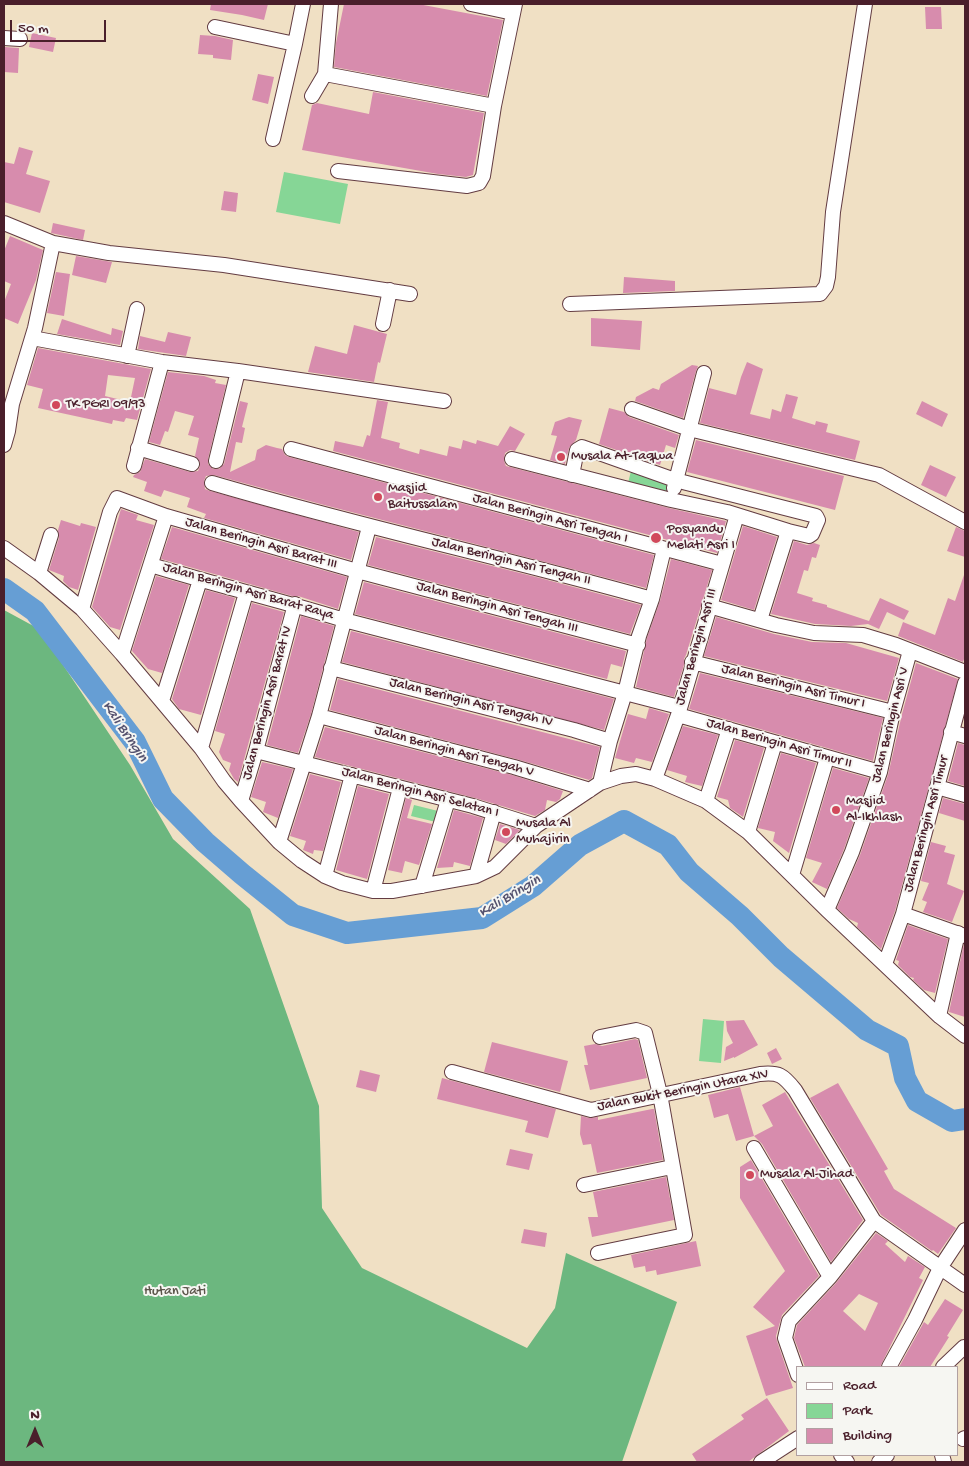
<!DOCTYPE html>
<html>
<head>
<meta charset="utf-8">
<style>
  body { margin:0 }
  #map { position:relative; width:969px; height:1466px; overflow:hidden; background:#f0e0c4; font-family:"Gochi Hand",sans-serif }
  canvas { display:block }
  .frame { position:absolute; inset:0; border:5px solid #4a1f2b; pointer-events:none }
  .legend { position:absolute; left:796px; top:1366px; width:162px; height:90px; box-sizing:border-box; background:#f6f6f2; border:1px solid #b1a0a2; margin:0; padding:6px 9px; list-style:none; font-size:15px; color:#4a1f2b }
  .legend li { display:flex; align-items:center; gap:10px; height:25px }
  .legend b { width:25px; border:1px solid #b1a0a2 }
  .north { position:absolute; left:10px; top:1406px; width:50px; height:50px; -webkit-text-stroke:4px #f6f6f2; paint-order:stroke; rotate:0deg; font-size:14px; font-weight:700; line-height:20px; text-align:center; color:#4a1f2b }
  .north::after { content:''; display:block; margin:auto; width:18px; height:22px; background:#4a1f2b; clip-path:polygon(50% 0,100% 100%,50% 72%,0 100%) }
  .scale { position:absolute; left:10px; top:20px; width:96px; height:22px; box-sizing:border-box; border:2px solid #4a1f2b; border-top:0; padding-left:6px; font-size:15px; line-height:18px; white-space:nowrap; color:#4a1f2b; -webkit-text-stroke:4px #f6f6f2; paint-order:stroke }
</style>
</head>
<body>
<div id="map">
<canvas width="969" height="1466"></canvas>
<div class="frame"></div>
<ul class="legend">
<li><b style="height:6px;background:#fff"></b>Road</li>
<li><b style="height:14px;background:#86d696"></b>Park</li>
<li><b style="height:14px;background:#d78cad"></b>Building</li>
</ul>
<div class="north">N</div>
<div class="scale">50 m</div>
</div>
<script>
const ctx = document.querySelector('canvas').getContext('2d');
ctx.lineJoin = 'round';
function fill(path, color) { ctx.fillStyle = color; ctx.fill(path, 'evenodd'); }
function strokePath(path, color, width, dash) { ctx.strokeStyle = color; ctx.lineWidth = width; ctx.lineCap = dash ? 'butt' : 'round'; ctx.setLineDash(dash || []); ctx.stroke(path); }
function label(font, color, halo, rows, align = 'center') {
  ctx.font = font + ' "Gochi Hand",sans-serif'; ctx.lineWidth = 4; ctx.setLineDash([]); ctx.textBaseline = 'middle'; ctx.strokeStyle = halo; ctx.fillStyle = color; for (const [text, x, y, turn = 0] of rows) {
    ctx.save(); ctx.translate(x, y); ctx.rotate((+turn || 0) * Math.PI / 180); ctx.textAlign = isNaN(turn) ? turn : align; if (halo) ctx.strokeText(text, 0, 0); ctx.fillText(text, 0, 0); ctx.restore();
  }
}
fill(new Path2D(`
  M284 172 348 184 340 224 276 212Z
  M631 471 669 480 665 496 627 487Z
  M414 805 438 811 436 822 411 816Z
  M703 1019 724 1021 721 1063 699 1061Z`), '#86d696');
fill(new Path2D(`
  M4 610 39 629 130 765 173 839 250 909 319 1106 322 1208 362 1268 527 1348 555 1308 566 1253 677 1302 622 1462H4Z`), '#6cb77f');
strokePath(new Path2D(`
  M4 589 35 611 74 662 135 742 163 799 205 842 242 874 293 915 347 933 482 918 533 886 580 845 624 821 668 845 689 872 740 916 781 957 867 1030 898 1046 905 1078 917 1101 952 1121 965 1119`), '#669ed4', 22);
fill(new Path2D(`
  M211 4H268L264 20 242 15 210 10Z
  M344 4H418L503 20 487 96 334 67 336 43Z
  M925 7H941L942 29H926Z
  M32 33 56 38 53 52 29 47Z
  M200 35 215 36 233 40 231 60 213 58V55L198 54Z
  M5 47 19 48 18 73 4 72Z
  M258 74 274 77 268 104 252 100Z
  M373 92 484 113 473 175 466 177 438 174 302 150 312 105 317 103 369 114Z
  M19 147 33 151 26 174 50 181 40 213 4 202V162L14 164Z
  M224 191 238 193 236 212 221 210Z
  M53 223 85 230 83 240 51 233Z
  M10 236 43 250 36 280 18 324 4 318V302L11 284 4 281V251Z
  M76 256 112 262 106 283 72 275Z
  M56 272 70 274 64 316 47 313Z
  M624 277 675 281V291L623 293Z
  M591 318 642 321 640 350 591 346Z
  M62 319 111 335 112 328 123 331 120 345 57 334Z
  M354 325 387 334 380 363 378 362 374 382 308 372 315 346 347 354Z
  M168 332 191 337 186 356 138 349 140 336 165 342Z
  M38 348 151 369 137 420 126 418 124 422 113 420 112 424 38 408 43 389 27 385ZM108 375 135 378 130 402 105 396Z
  M747 362 763 369 750 414 770 419 772 409 781 412 786 394 798 397 792 418 815 425 816 421 828 424 826 432 860 441 855 460 700 423 709 388 736 395 741 377Z
  M692 365 698 366 696 371 683 418 635 401 636 397 653 388 659 390 661 384Z
  M168 372 204 376 216 380 215 383 226 385 208 459V464L213 469H219L224 464 240 401 248 403 242 427 245 428 242 443 236 442 230 472 255 460 257 450 266 445 277 448 282 449 285 455 289 457 654 555 646 588 324 505 214 475 206 476 204 481 205 489 210 491 359 532 351 560 204 518 206 514 187 507 190 498 164 490 161 497 144 491 147 482 133 477 134 475 140 472 145 459 190 472 198 471 200 466V462L195 456 199 438 188 435 194 416 175 411 168 432 165 431 160 445 149 442Z
  M377 400 388 402 381 438 400 443 399 448 419 454 420 449 447 456 449 446 461 449 463 440 476 444 477 440 498 446 510 426 525 434 515 451 510 450 505 453 504 461 506 466 669 508 726 521 717 553 333 451 335 441 363 447 367 435 370 436Z
  M922 401 948 414 942 427 916 414Z
  M609 408 624 412 629 417 679 435 675 448 666 445 660 465 599 444Z
  M569 417 582 420 576 440 569 448 565 464 550 460 557 436 551 435 555 422Z
  M696 440 844 476 835 510 687 472Z
  M930 465 956 477 946 497 921 485Z
  M121 509 138 515 136 520 154 525 120 630 110 627 92 607Z
  M61 520 80 526 81 523 96 527 78 590 69 587 63 581 64 576 49 570 59 538 58 530Z
  M743 526 777 537 754 610 721 600Z
  M172 527 347 577 338 609 298 596H292L161 559Z
  M956 527 965 531V557L947 551Z
  M376 537 540 578 641 605 630 634 368 565Z
  M794 541 807 545 814 543 820 545 816 558 812 557 808 571 804 570 797 593 813 598 812 601 827 605V607L869 621 880 598 909 611 904 620 887 612 879 629 868 624 851 626 815 624 771 614Z
  M671 559 712 570 686 655 684 659V665L674 697 636 687 647 638 660 601Z
  M964 575H965V656L963 662 898 636 903 622 935 635 948 598 955 601Z
  M156 576 189 585 162 673 148 669 132 651Z
  M364 582 626 651 622 667 611 664 607 679 355 614Z
  M206 590 235 598 201 715 179 709 172 699Z
  M252 603 284 612 238 782 234 779 229 770 231 763 223 760 219 752 225 734 215 731Z
  M301 616 334 626 311 714 298 753 267 745Z
  M716 617 774 634 812 642 846 643 899 658 887 701 704 656Z
  M351 631 614 699 604 730 342 662Z
  M916 663 958 679 895 911 881 949 857 927 858 923 849 919 837 908 860 855 888 775 902 714Z
  M700 673 883 718 873 761 689 709Z
  M338 679 600 747 592 778 589 780 516 759 330 710Z
  M649 708 669 714 652 762 636 758 634 763 615 758 628 714 646 719Z
  M683 726 718 735 702 786 685 782 687 776 667 770Z
  M325 727 512 775 563 791 560 799 556 802 547 800 545 810 535 816 475 798 315 757Z
  M735 740 764 748 743 817 730 808 728 800 717 797Z
  M958 743 965 745V786L948 781Z
  M781 753 816 763 789 853 773 841 775 832 758 828Z
  M262 762 293 769 278 818 263 812 266 802 251 797Z
  M833 768 869 778 844 849 827 889 812 882 822 863 806 858Z
  M310 774 341 782 323 851 314 850 313 854 303 850 306 841 290 836Z
  M358 786 389 794 367 879 336 870Z
  M406 798 412 800 407 818 432 824 419 865 405 861 402 873 388 870Z
  M943 798 965 804V821L939 813Z
  M454 810 483 818 470 866 454 862 453 867 437 868Z
  M500 824 520 830 506 844 495 840Z
  M931 842 946 846 944 852 955 855 947 884 964 891 952 922 923 912 927 902 922 900 929 883 921 881Z
  M908 925 948 939 935 993 924 990 913 980 914 978 910 977 898 965 899 961 896 960Z
  M964 944 965 945V1017L949 1012Z
  M744 1020 758 1045 734 1058V1057L724 1061 726 1047 733 1043 727 1031 726 1021Z
  M635 1039 638 1040 647 1078 590 1090 584 1065H588L584 1046 595 1044 602 1046Z
  M492 1042 568 1061 560 1092 484 1072Z
  M776 1048 782 1059 772 1064 767 1053Z
  M360 1070 380 1075 376 1092 356 1087Z
  M442 1078 556 1109 548 1138 525 1132 528 1121 437 1099Z
  M838 1083 888 1169 884 1171 894 1189 956 1228 938 1254 933 1250 932 1251 881 1215 810 1098Z
  M740 1087 754 1136 736 1141 728 1114 714 1118 708 1095Z
  M785 1092 863 1220 831 1262 762 1144 754 1136 773 1126 762 1105Z
  M652 1109H654L663 1160 597 1173 591 1144 583 1145 580 1134 581 1116 589 1118 598 1117V1120Z
  M510 1149 533 1154 529 1170 506 1165Z
  M751 1160 819 1276 782 1315 776 1336 777 1341 793 1388 766 1396 746 1336 775 1326 753 1307 785 1271 740 1198V1167Z
  M666 1177 674 1220 592 1237 588 1217H598L593 1192Z
  M524 1229 547 1233 545 1247 521 1243Z
  M876 1233 888 1241 885 1244 905 1262 908 1256 925 1267 919 1278 923 1280 880 1367H805L794 1338 797 1325 836 1283ZM859 1294 878 1303 865 1331 843 1311Z
  M696 1241 701 1266 657 1275 656 1270 646 1272 645 1266 634 1268 631 1255Z
  M945 1299 963 1310 947 1336 949 1337 930 1367H899L924 1322 928 1325Z
  M767 1398 789 1431 748 1462H697L692 1454 744 1419 741 1415Z`), '#d78cad');
const minor = new Path2D(`
  M471 4 513 13
  M215 27 295 44
  M4 38 20 39
  M325 74 494 106 515 4
  M312 96 325 74 331 4
  M273 139 295 44 303 4
  M338 171 467 186 479 183 483 176 494 106
  M4 223 53 243 109 253 224 265 410 294
  M570 304 820 294 826 286 828 277 833 212 865 4
  M383 324 390 290
  M32 338 162 362 238 371 444 401
  M127 356 137 309
  M632 409 689 429 879 475 965 522
  M4 445 8 431 12 404 35 328 53 243
  M138 448 192 464
  M291 449 722 564
  M512 459 671 500 727 512 788 531
  M216 461 238 371
  M134 466 162 362
  M572 475 577 450 582 447 675 480 816 516 818 520 812 534 809 536 788 531 760 620
  M212 483C357 526 506 558 652 599
  M674 488 704 373
  M4 548 39 573 82 609 122 654 201 748 224 781 241 801 279 842 302 861 325 876 342 883 373 891H392L476 876 495 867 536 826 600 783 621 776 636 774 655 779 706 801 748 832 827 910 939 1016 965 1036
  M151 565C215 585 280 600 344 620L679 707
  M39 573 51 535
  M709 606 776 625 814 633 863 635 896 645 965 672
  M82 609 110 512 117 498 166 516 357 571 638 645
  M122 654 166 516
  M692 662 893 712
  M331 668 574 730 610 741
  M162 701 200 580
  M678 715 880 772
  M319 716 514 767 590 790
  M951 732 965 736
  M201 748 246 593
  M256 751 473 806 536 826
  M655 779 678 715 737 515
  M600 783 610 741 625 693 639 636 652 599 664 549
  M937 787 965 795
  M241 801 256 751 295 604
  M706 801 729 729
  M748 832 775 743
  M279 842 319 716 369 527
  M792 875 827 758
  M325 876 352 775
  M476 876 494 812
  M422 886 448 800
  M373 891 400 788
  M827 910 852 852 880 772 893 712 910 651
  M903 914 965 936
  M885 964 903 914 965 683
  M939 1016 958 933
  M452 1072 591 1110 760 1074C779 1072 783 1075 795 1090L874 1221 965 1285
  M754 1148 830 1277
  M584 1185 672 1167
  M598 1253 685 1235 660 1094 645 1033 636 1030 600 1037
  M889 1367 915 1320 940 1268 965 1230
  M943 1367 964 1347
  M798 1375 785 1338 789 1321 830 1277 874 1221
  M963 1439 965 1438
  M841 1455 847 1462
  M942 1455 944 1462
  M761 1462 798 1438
  M879 1462 887 1455`);
strokePath(minor, '#633c42', 16);
strokePath(minor, '#fff', 14);
for (const [x, y, r, color] of [
  [56,405,5,"#d1495b"],
  [561,457,5,"#d1495b"],
  [378,497,5,"#d1495b"],
  [656,538,6,"#d1495b"],
  [836,810,5,"#d1495b"],
  [506,832,5,"#d1495b"],
  [750,1175,5,"#d1495b"]
]) { const dot = new Path2D(); dot.arc(x, y, r, 0, 2 * Math.PI); ctx.fillStyle = color; ctx.fill(dot); strokePath(dot, '#f6f6f2', 2); }
label('14px', '#4a1f2b', '#f6f6f2', [
  ["TK PGRI 09/93",66,405],
  ["Musala At-Taqwa",571,457],
  ["Masjid",388,489],
  ["Baitussalam",388,505],
  ["Posyandu",667,530],
  ["Melati Asri I",667,546],
  ["Masjid",846,802],
  ["Al-Ikhlash",846,818],
  ["Musala Al",516,824],
  ["Muhajirin",516,840],
  ["Musala Al-Jihad",760,1175]
], 'left');
label('14px', '#4a1f2b', '#f6f6f2', [
  ["Jalan Beringin Asri Tengah I",550,519,15],
  ["Jalan Beringin Asri Barat III",261,544,16],
  ["Jalan Beringin Asri Tengah II",511,562,14],
  ["Jalan Beringin Asri Barat Raya",248,592,16],
  ["Jalan Beringin Asri Tengah III",497,608,15],
  ["Jalan Beringin Asri III",697,647,-74],
  ["Jalan Beringin Asri Timur I",793,687,14],
  ["Jalan Beringin Asri Barat IV",268,703,-75],
  ["Jalan Beringin Asri Tengah IV",471,703,14],
  ["Jalan Beringin Asri V",891,725,-76],
  ["Jalan Beringin Asri Timur II",779,744,16],
  ["Jalan Beringin Asri Tengah V",454,752,15],
  ["Jalan Beringin Asri Selatan I",420,793,15],
  ["Jalan Beringin Asri Timur",927,824,-75],
  ["Jalan Bukit Beringin Utara XIV",683,1091,-11]
]);
label('14px', '#5c564b', '#f6f6f2', [
  ["Hutan Jati",175,1292]
]);
label('italic 15px', '#55526f', '#f6f6f2', [
  ["Kali Bringin",124,732,56],
  ["Kali Bringin",510,897,-31]
]);
</script>
</body>
</html>
